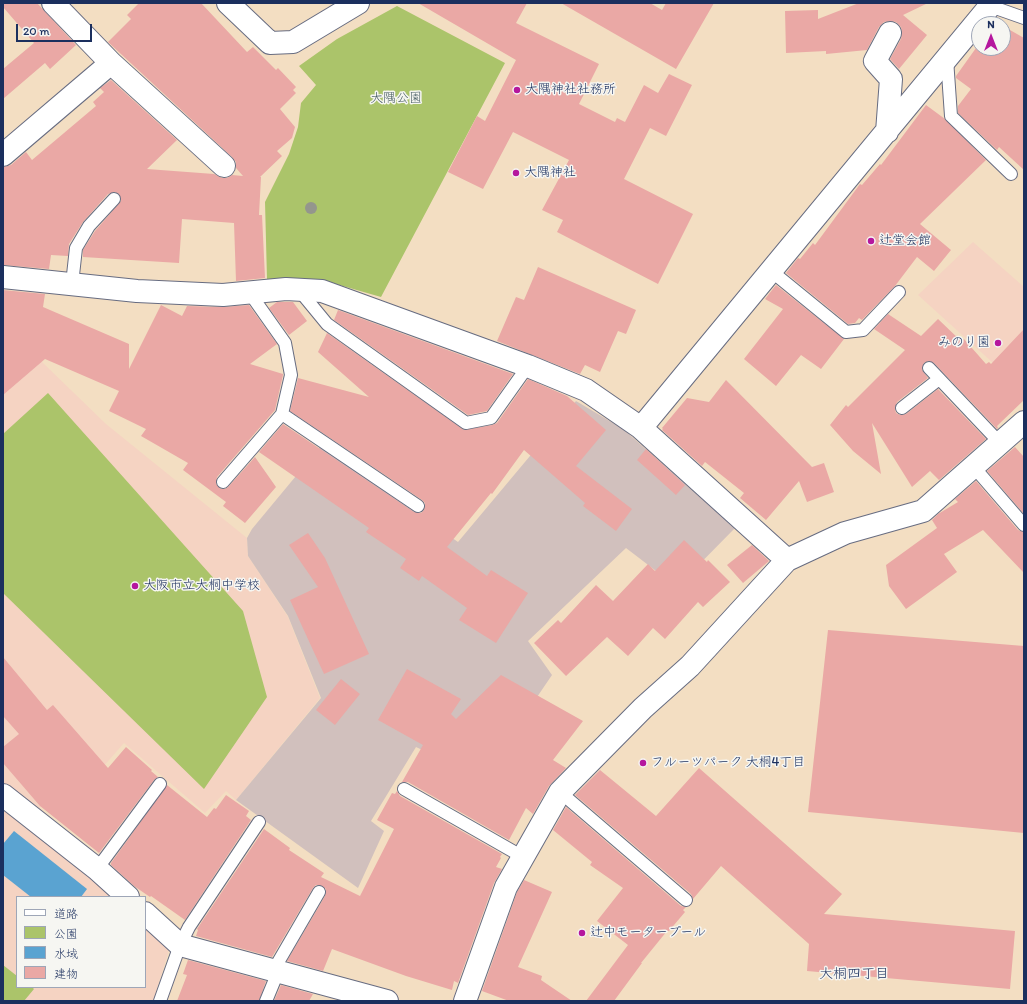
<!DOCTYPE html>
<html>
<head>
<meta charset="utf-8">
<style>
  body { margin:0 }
  #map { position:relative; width:1027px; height:1004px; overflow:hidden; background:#f3dec2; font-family:Itim,"Klee One",sans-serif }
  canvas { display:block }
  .frame { position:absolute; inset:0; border:4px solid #1b2f5e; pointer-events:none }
  .legend { position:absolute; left:16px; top:896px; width:130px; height:92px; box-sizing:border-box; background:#f6f6f2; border:1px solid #9ea6b7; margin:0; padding:5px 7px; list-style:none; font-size:12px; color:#1b2f5e }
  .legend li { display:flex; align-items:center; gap:8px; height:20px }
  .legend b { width:20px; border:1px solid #9ea6b7 }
  .north { position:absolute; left:971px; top:16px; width:40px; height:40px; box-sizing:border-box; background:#f6f6f2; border:1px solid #9ea6b7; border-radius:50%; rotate:0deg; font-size:11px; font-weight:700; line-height:16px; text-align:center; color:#1b2f5e }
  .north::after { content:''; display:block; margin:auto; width:14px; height:18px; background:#b5179e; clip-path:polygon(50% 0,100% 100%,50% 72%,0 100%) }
  .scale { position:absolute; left:16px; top:24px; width:76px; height:18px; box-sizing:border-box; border:2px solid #1b2f5e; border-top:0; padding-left:5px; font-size:12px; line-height:14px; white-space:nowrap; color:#1b2f5e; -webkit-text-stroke:3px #f6f6f2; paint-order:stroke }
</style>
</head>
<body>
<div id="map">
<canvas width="1027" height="1004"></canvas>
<div class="frame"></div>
<ul class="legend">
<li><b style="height:5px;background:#fff"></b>道路</li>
<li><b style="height:11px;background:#abc46a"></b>公園</li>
<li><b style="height:11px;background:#5aa3d1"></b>水域</li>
<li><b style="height:11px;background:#eaa8a5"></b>建物</li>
</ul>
<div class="north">N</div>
<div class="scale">20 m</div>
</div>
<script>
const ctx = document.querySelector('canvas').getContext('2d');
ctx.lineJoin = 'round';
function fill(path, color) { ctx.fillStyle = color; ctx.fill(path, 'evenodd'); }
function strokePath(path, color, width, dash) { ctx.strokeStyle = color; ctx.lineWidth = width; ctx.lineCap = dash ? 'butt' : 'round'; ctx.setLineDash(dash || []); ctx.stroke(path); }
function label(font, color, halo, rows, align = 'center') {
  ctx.font = font + ' Itim,"Klee One",sans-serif'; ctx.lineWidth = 3; ctx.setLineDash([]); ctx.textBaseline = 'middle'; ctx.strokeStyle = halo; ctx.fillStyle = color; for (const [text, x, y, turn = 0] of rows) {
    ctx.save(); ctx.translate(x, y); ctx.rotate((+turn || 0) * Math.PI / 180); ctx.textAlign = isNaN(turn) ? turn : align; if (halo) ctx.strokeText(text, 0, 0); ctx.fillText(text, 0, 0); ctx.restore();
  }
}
fill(new Path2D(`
  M973 242 1024 287V391L918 295Z
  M3 315 43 363 106 424 247 538 248 556 288 617 320 698 236 800 226 791 205 813 124 743 88 784 69 773 35 813 3 786Z
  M3 804 115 897H17V987H145V925L170 947 153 1001H3Z`), '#f5d3c2');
fill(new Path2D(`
  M576 401 623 429 735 528 677 587 626 548 528 641 552 675 482 778 416 747 371 821 384 831 358 888 236 800 321 698 288 616 248 556 247 538 252 529 320 447 458 542Z`), '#d1c0bd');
fill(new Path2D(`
  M397 6 505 63 381 297 329 282 267 279 265 202 289 154 298 127 301 103 316 85 299 66 337 39Z
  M48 393 243 611 267 697 204 789 3 593V434Z
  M3 965 17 976V987H32L34 989 24 1001H3Z`), '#abc46a');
fill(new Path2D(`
  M14 831 87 889 81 897H31L3 875V844Z`), '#5aa3d1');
fill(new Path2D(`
  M3 3H37L76 45 50 69 45 63 3 99V69L34 43 3 7Z
  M139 3H201L247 52 253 47 276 70 278 68 296 87 293 90 296 93 280 109 295 127 292 138 277 151 282 156 260 177H261L259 215H262L265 278 236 281 234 223 182 219 179 263 83 257V250L95 231 121 201 119 194 115 192 108 194 83 222 69 244 68 256 51 255 49 269 3 265V167L11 165 26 152 32 160 96 106 93 102 104 92 100 88 111 80 177 140 147 169 214 174 222 178H227L232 175 243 176 236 168V162L232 157 108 42 131 19 127 15Z
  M418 3H527L516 23 599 64 579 104 615 122 617 118 625 122 644 85 658 93 669 74 692 85 666 136 650 128 624 179 693 214 658 284 557 232 563 220 542 210 569 160 513 132 483 189 448 172 477 116 485 121 516 60Z
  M561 3H650L662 10 666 3H714L676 69Z
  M859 3H928L903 15 927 35 899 69 890 59 901 39 902 32 901 27 896 22 890 21 884 22 879 27 867 50 826 54V51L786 53 785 11 818 10V19Z
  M1003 26 1024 38V170L999 147 997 150 958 113V106L971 89 956 78V76L976 48H1003Z
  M926 105 945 119 986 160 920 224 951 250 934 271 917 257 895 286 862 320 859 318 855 323 848 324 786 273 798 258 800 259 813 243 815 245 860 184 862 185 880 164 881 165Z
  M538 267 636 310 626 334 618 331 600 372 585 365 580 374 497 341 516 297 524 300Z
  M776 285 844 339 821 369 801 355 776 386 744 359 783 309 765 299Z
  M3 290 45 294 43 307 129 344V369L161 305 182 316 187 306 223 307 249 305 277 344 250 364 283 374V375L275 410 217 477 216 484 221 489H225L228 487 255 457 276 487 245 523 223 506 226 502 183 470 188 463 141 436 146 429 109 411 119 391 45 359 3 395Z
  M277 302H293L307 321 289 335 269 308Z
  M338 310 513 374 487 411 468 415 334 320Z
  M888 314 921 336 938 319 961 341 964 339 986 364 989 362 991 364 1024 329V400L997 426 998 428 997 429 934 363 928 361 924 363 922 370 928 378 897 402 895 409 896 413 900 415 906 414 938 389 986 439 939 480 930 471 912 487 872 423 881 474 853 451 830 425 846 405 848 407 905 350 874 329Z
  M327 333 464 430 492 425 497 423 528 379 567 396 606 430 576 466 632 509 616 531 583 506 585 503 524 450 492 494 491 493 447 547 487 576 491 570 528 593 496 643 459 620 467 608 422 576 419 581 400 568 406 559 366 532 369 528 259 452 283 424 414 512 421 513 424 510 425 503 422 500 290 411 298 378 369 397 318 352Z
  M726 380 812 467 824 463 834 492 807 502 799 481 766 520 740 498 744 493 705 462 702 466 662 430 663 429 662 428 687 398 709 402Z
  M1015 447 1024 457V514L987 471Z
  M646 449 685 485 676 495 637 460Z
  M976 481 1018 530 1024 532V573L983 530 944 554 957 572 906 609 889 586 886 565 937 528 932 520 938 514 958 502 955 499Z
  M308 533 325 558 369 654 324 674 290 600 318 587 289 545Z
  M684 540 707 562 708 560 730 582 703 607 698 602 665 639 653 628 628 656 607 637 566 676 534 643 558 620 561 623 596 585 613 601 648 564 655 571Z
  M752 545 769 561 743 583 727 565Z
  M828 630 1024 646V833L808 812Z
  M3 657 47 710 53 705 108 768 126 747 152 770 151 771 158 777 154 780 99 853 40 806 3 763V747L19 734 3 716Z
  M407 669 461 699 451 714 456 719 501 675 583 721 553 760 566 768 549 786 533 814 526 808 509 840 408 782H402L423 745 378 720Z
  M341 679 360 694 335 725 316 710Z
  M699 768 842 894 824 914 1015 931 1010 989 807 971 809 944 721 866 693 899 691 894 575 795 600 770 656 816Z
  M167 785 207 817 214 808 216 809 226 795 249 811 246 816 251 820 185 920 151 896 150 897 134 886 111 865V863Z
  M397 791 400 796 502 854 500 857 501 858 496 867 502 869 494 883 458 983 454 981 452 990 406 976 332 949 323 971 287 961 325 896 326 889 319 885H316L313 888 272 957 196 936 198 930 197 929 264 829 290 848 289 850 324 873 321 877 360 896 394 829 377 820 392 793 395 794Z
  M566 807 681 906 686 907 683 910 685 912 669 931H667L641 963H642L614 1001H586L628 945 597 921 623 888 590 865 592 862 553 830Z
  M524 880 552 892 518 967 542 976 541 980 572 1001H509L482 991 517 892Z
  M188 960 266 981 259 1001H177L187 975 183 974Z
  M281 985 313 994 309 1001H274Z`), '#eaa8a5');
const service = new Path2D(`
  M990 6 1024 18
  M947 59 951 116 1011 174
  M770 270 846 332 863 330 899 292
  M72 284 76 248 89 226 114 199
  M299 290 327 324 466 423 491 418 528 366
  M929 368 1000 443
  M902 408 939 379
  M282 414 418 506
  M973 466 1024 525
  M223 482 282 414 291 375 285 343 249 292
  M404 789 523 857
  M560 792 686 900
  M97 869 160 784
  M273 971 319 892
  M160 1001 180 945 189 927 259 822
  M266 1001 278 972`);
const minor = new Path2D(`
  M53 3 111 63 224 166
  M887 132 891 79 875 61 890 33
  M3 155 111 63
  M3 277 137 291 223 295 286 289 322 291 528 366 586 390 641 428 787 560
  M641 428 990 6 988 3
  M3 795 97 869 128 897
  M145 913 180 945 387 1001
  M465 1001 506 887 560 792 643 708 690 666 787 560 845 533 923 511 1024 422`);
const tertiary = new Path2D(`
  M228 3 270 43 293 42 358 3`);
strokePath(service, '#676c81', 14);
strokePath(minor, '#676c81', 24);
strokePath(tertiary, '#676c81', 24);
strokePath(service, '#fff', 12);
strokePath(minor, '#fff', 22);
strokePath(tertiary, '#fff', 22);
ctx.fillStyle = '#94968d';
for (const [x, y] of [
  [311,208]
]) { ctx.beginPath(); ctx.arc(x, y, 6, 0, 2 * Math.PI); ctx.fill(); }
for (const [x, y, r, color] of [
  [517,90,4,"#b5179e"],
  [516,173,4,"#b5179e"],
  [871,241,4,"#b5179e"],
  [998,343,4,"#b5179e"],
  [135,586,4,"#b5179e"],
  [643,763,4,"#b5179e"],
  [582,933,4,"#b5179e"]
]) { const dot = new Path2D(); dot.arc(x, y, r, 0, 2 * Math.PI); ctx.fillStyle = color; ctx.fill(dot); strokePath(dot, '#f6f6f2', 1.5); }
label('13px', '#1b2f5e', '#f6f6f2', [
  ["大隅神社社務所",525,90],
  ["大隅神社",524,173],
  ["辻堂会館",879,241],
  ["みのり園",990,343,"right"],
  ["大阪市立大桐中学校",143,586],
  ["フルーツパーク 大桐4丁目",651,763],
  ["辻中モータープール",590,933]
], 'left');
label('13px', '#465c62', '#f6f6f2', [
  ["大隅公園",396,99]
]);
label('14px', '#1b2f5e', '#f6f6f2', [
  ["大桐四丁目",854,974]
]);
</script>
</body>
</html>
